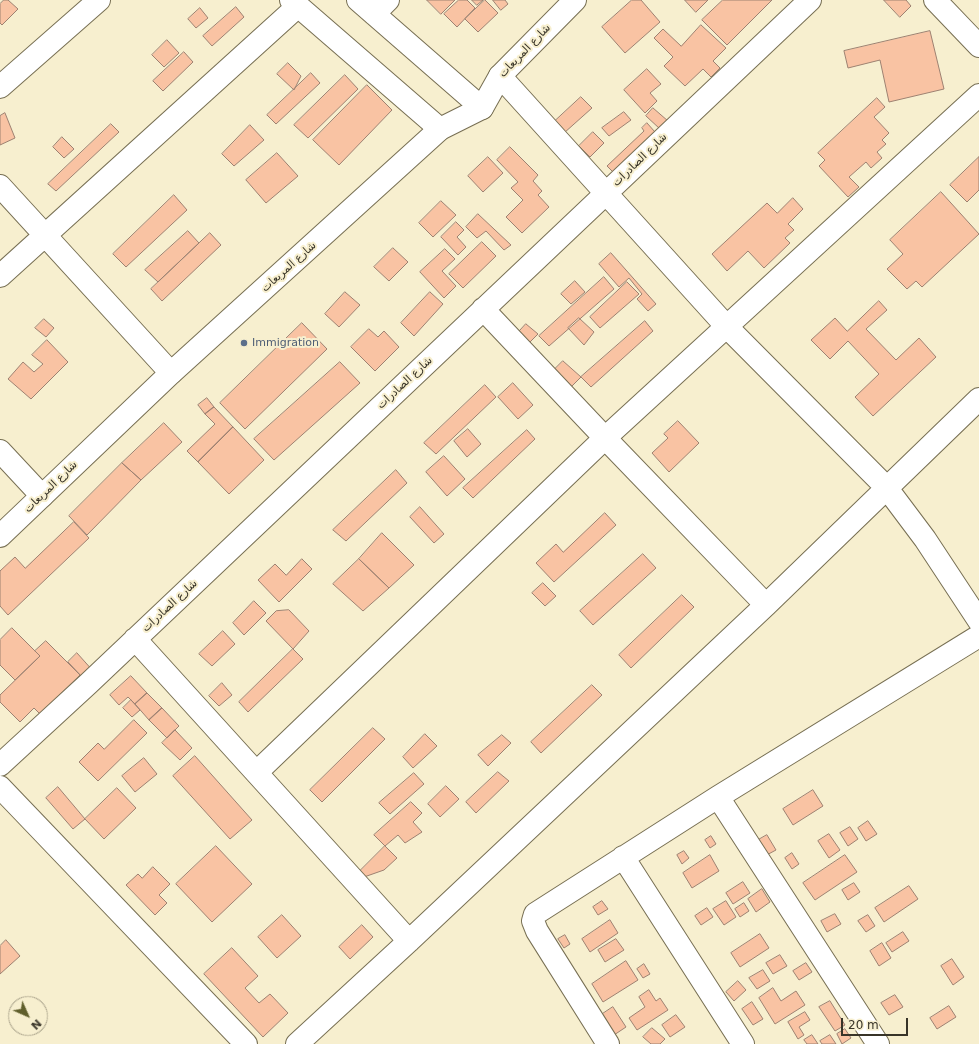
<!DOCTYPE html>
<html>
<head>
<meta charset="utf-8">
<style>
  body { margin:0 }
  #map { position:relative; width:979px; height:1044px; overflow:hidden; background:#f7efcf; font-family:"DejaVu Sans",sans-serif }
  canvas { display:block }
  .north { position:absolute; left:8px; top:996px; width:40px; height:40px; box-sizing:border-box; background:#f7efcf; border:1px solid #aba48c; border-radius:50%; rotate:135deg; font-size:11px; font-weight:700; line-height:16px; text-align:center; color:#383428 }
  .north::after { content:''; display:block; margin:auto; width:14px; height:18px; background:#605f2c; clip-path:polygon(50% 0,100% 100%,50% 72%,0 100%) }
  .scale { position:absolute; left:841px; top:1018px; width:67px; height:18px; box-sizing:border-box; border:2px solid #383428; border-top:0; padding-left:5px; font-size:12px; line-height:14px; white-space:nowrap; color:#383428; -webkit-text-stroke:3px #f7efcf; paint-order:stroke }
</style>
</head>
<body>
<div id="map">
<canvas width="979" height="1044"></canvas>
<div class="north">N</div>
<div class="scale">20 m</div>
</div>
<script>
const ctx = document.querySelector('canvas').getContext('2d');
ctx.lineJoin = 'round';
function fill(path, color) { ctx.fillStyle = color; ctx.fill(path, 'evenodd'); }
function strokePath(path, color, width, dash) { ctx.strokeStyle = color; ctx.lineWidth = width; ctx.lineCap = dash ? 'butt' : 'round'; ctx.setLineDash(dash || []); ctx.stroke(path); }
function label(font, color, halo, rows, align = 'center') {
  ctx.font = font + ' "DejaVu Sans",Cairo,sans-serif'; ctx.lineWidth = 4; ctx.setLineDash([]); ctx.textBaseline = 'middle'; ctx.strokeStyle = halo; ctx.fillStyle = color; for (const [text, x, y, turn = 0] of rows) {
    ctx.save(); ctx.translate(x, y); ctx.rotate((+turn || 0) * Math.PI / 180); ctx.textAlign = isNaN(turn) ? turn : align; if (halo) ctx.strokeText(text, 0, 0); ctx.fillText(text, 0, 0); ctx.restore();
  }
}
const building = new Path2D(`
  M4 0H8L18 9 2 25 0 23V4Z
  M427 0H455L441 14Z
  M459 0H467L475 8 457 27 444 14Z
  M472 0H483L477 5Z
  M485 0 498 13 478 32 465 19Z
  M493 0H505L508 4 501 10Z
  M632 0H641L660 22 625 53 602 27Z
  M685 0H708L696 12Z
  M723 0H772L727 45 702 20Z
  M884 0H906L911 6 900 17Z
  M236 7 244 17 212 46 203 36Z
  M200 8 208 18 196 28 188 19Z
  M701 25 726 48 713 61 720 68 711 77 703 69 685 86 664 66 673 57 654 38 663 29 681 46Z
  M930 31 944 89 889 102 880 60 848 68 844 51Z
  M167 40 179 53 164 67 152 55Z
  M184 52 193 62 163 91 153 81Z
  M288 63 301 76 294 90 277 74Z
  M647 69 661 84 650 93 657 101 645 113 624 90Z
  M311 73 320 83 276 124 267 115Z
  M345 75 358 89 308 138 294 125Z
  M367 85 392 110 339 165 313 140Z
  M581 97 592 108 564 133 554 122Z
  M877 98 885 107 874 117 889 133 882 140 886 144 877 152 882 158 871 168 866 162 849 177 859 187 848 197 819 166 825 160 818 153Z
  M653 108 668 121 660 129 646 116Z
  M624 112 631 120 609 136 602 128Z
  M5 113 15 138 0 145V116Z
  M647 123 655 132 613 172 607 166 644 131 642 128Z
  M111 124 119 132 56 191 48 184Z
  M250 125 264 140 234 166 222 154Z
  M593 132 604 143 590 157 579 146Z
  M62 137 74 149 64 158 53 147Z
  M510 147 538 175 533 181 542 191 538 195 549 207 522 233 506 217 523 200 511 188 518 182 497 160Z
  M277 153 298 176 266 203 246 180Z
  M488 157 503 173 483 192 468 176Z
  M979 157V190L967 202 950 185Z
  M941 192 979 234 922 287 916 281 907 289 887 269 903 254 890 240Z
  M174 195 187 210 126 267 113 254Z
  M793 198 803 209 788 224 794 230 785 238 790 243 764 268 748 251 727 271 712 254 767 203 777 213Z
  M441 201 456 215 433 237 419 223Z
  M478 214 511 245 504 250 486 231 477 238 466 227Z
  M456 222 464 230 457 237 466 247 458 255 441 237Z
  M188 231 199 243 158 282 145 270Z
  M210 233 221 245 162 301 151 289Z
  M482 242 496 256 463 288 449 274Z
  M393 248 408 262 389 281 374 267Z
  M445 249 455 259 442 271 456 286 444 298 420 272Z
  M611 253 656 304 648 311 637 299 642 294 629 278 619 287 599 264Z
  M604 277 614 289 549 346 539 336Z
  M575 281 585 292 571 304 561 294Z
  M627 282 639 294 600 328 590 317Z
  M345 292 360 305 339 327 325 314Z
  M430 292 443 304 414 336 401 323Z
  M879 301 887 310 866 329 896 360 919 338 936 357 873 416 855 397 879 374 848 341 830 359 811 340 835 318 847 331Z
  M579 318 594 332 584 345 568 328Z
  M44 319 54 328 46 337 35 328Z
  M645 321 653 331 591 387 581 377Z
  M302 323 327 349 245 429 220 403Z
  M526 324 538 334 527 345 516 335Z
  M369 329 378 337 384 331 399 347 375 371 351 347Z
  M47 340 68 362 31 399 8 379 23 362 34 372 43 364 32 355Z
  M563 361 581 377 569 389 551 373Z
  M340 362 360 383 274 460 254 439Z
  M513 383 533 405 518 419 498 397Z
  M485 385 496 397 436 454 424 443Z
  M207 398 214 407 205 414 198 405Z
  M214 407 233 427 198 462 187 451 215 424 205 414Z
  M678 421 699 443 669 472 652 453 668 438 664 434Z
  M164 423 182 442 141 480 122 463Z
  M233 427 264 460 229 494 198 462Z
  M468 429 481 444 467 457 454 441Z
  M527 430 535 439 473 498 463 488Z
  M444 456 465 479 447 496 426 472Z
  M122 463 141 480 87 535 69 516Z
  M396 470 407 483 346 541 333 530Z
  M420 507 444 534 434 543 410 517Z
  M605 513 616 525 554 582 536 563 556 544 563 552Z
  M74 522 89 538 8 615 0 606V571L15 557 25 568Z
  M382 533 414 565 389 588 359 559Z
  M643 554 656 568 593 625 580 611Z
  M302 559 312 569 279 602 258 580 275 564 286 575Z
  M359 559 389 588 363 611 333 584Z
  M543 583 556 596 545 606 532 593Z
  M682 595 694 607 631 668 619 655Z
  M254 601 266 613 244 635 233 623Z
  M289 610 309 631 293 649 266 621 276 611Z
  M12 628 40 656 15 680 0 665V640Z
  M223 631 235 644 212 666 199 654Z
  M46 641 80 675 40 714 34 708 20 722 0 702V695L40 656 35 651Z
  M293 649 303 659 248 712 239 702Z
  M77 653 94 672 85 680 68 662Z
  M131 676 147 693 135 704 128 697 119 705 110 695Z
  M222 683 232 695 219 706 209 696Z
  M592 685 602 695 541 753 531 742Z
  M147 693 162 708 149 720 135 704Z
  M131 700 140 710 132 717 123 708Z
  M162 708 179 726 167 738 149 720Z
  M134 720 147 733 98 781 79 762 98 743 104 749Z
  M373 728 385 739 322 802 310 790Z
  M175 730 192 748 180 760 162 743Z
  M425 734 437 746 413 768 403 757Z
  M502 735 511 743 488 766 478 755Z
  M195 756 252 820 230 839 173 776Z
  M144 758 157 774 135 792 122 776Z
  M498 772 509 781 476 813 466 802Z
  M414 773 424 784 390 814 379 803Z
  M446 786 459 799 440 817 428 804Z
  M58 787 85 819 73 829 46 798Z
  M117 788 136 808 104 839 85 819Z
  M813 790 823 806 793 825 783 809Z
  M411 802 422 813 413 822 422 832 405 843 398 835 385 846 374 835Z
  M868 821 877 834 866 841 858 828Z
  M850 827 858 839 848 846 840 833Z
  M829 834 840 850 829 858 818 841Z
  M767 835 776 850 761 858 753 843Z
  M711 836 716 844 710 848 705 840Z
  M216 846 252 884 212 922 176 884Z
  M385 846 397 858 384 870 364 877 359 872Z
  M684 851 689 858 682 864 677 855Z
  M792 853 799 864 792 869 785 858Z
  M710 855 719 871 692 888 683 873Z
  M845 855 857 872 815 900 803 883Z
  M153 867 170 884 159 895 167 903 155 915 126 885 138 874 142 878Z
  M743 882 750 893 733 904 726 893Z
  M854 883 860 892 848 900 842 890Z
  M909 886 918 899 884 922 875 908Z
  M762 889 770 902 756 912 748 899Z
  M602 901 608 909 598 915 593 907Z
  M726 901 736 917 724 925 713 909Z
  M744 903 749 911 740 917 735 909Z
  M707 908 713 917 701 925 695 916Z
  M835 914 841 924 827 932 821 921Z
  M282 915 301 936 277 958 258 937Z
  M868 915 875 926 866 932 858 921Z
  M610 920 618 933 590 952 582 939Z
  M362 925 373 937 350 959 339 947Z
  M903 932 909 941 892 952 886 943Z
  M760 934 769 948 740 967 731 953Z
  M565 935 570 944 564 948 558 939Z
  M616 939 624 950 605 962 598 950Z
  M6 940 20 956 0 974V946Z
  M882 943 891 958 879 966 870 951Z
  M232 948 258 976 245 988 259 1003 270 994 288 1013 263 1037 204 974Z
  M780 955 787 966 773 974 766 963Z
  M952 959 964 977 953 985 941 966Z
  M626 961 638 980 603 1002 592 984Z
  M806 963 812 972 799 980 793 971Z
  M644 964 650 974 643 978 637 969Z
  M763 970 770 981 757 989 749 978Z
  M738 981 746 990 734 1001 726 992Z
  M773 988 781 1001 796 991 805 1005 775 1024 759 998Z
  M649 990 656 1001 660 998 668 1010 637 1030 629 1018 645 1007 639 997Z
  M895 995 903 1007 889 1015 881 1003Z
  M830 1001 845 1025 835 1031 819 1007Z
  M752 1002 763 1019 753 1025 742 1009Z
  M949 1006 956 1017 937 1029 930 1018Z
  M613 1007 626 1027 614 1035 601 1015Z
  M805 1012 810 1020 799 1027 804 1035 798 1039 788 1022Z
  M676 1015 685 1027 670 1037 662 1025Z
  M652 1028 665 1039 660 1044H651L643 1037Z
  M845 1029 851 1038 842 1044 837 1034Z
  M812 1035 818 1044H807L804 1040Z
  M830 1035 836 1044H822L820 1041Z`);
fill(building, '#f9c3a3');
strokePath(building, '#9d8171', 1);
const minor = new Path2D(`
  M358 0 482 108
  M935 0 979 46
  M298 6 440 129
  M374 14 388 0
  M500 76 727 327 886 487 925 539 979 621
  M0 87 99 0
  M0 186 171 373
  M0 276 298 6 291 0
  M483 309 605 438 766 605
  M0 451 42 496
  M135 639 409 941
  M0 765 88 684 810 0
  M257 772 605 438 979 95
  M0 787 246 1044
  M718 797 878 1044
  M623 857 743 1044
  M297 1044 409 941 766 605 979 399
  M608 1044 537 931 533 921 535 914 718 797 979 636`);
const major = new Path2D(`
  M0 536 171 373 440 129 482 108 500 76 575 0`);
strokePath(minor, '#776f53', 24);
strokePath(major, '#776f53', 24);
strokePath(minor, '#fff', 22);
strokePath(major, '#fff', 22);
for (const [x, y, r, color] of [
  [244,343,4,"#5c6f8a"]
]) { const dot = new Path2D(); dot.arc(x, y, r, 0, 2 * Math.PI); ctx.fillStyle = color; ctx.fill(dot); strokePath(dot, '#f7efcf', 1.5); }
label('11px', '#383428', '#f7efcf', [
  ["شارع المربعات",525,51,-46],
  ["شارع الصادرات",640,160,-44],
  ["شارع المربعات",289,267,-42],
  ["شارع الصادرات",405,383,-43],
  ["شارع المربعات",51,487,-44],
  ["شارع الصادرات",170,606,-43]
]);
label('11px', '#4e5e75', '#f7efcf', [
  ["Immigration",252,343]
], 'left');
</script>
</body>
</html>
